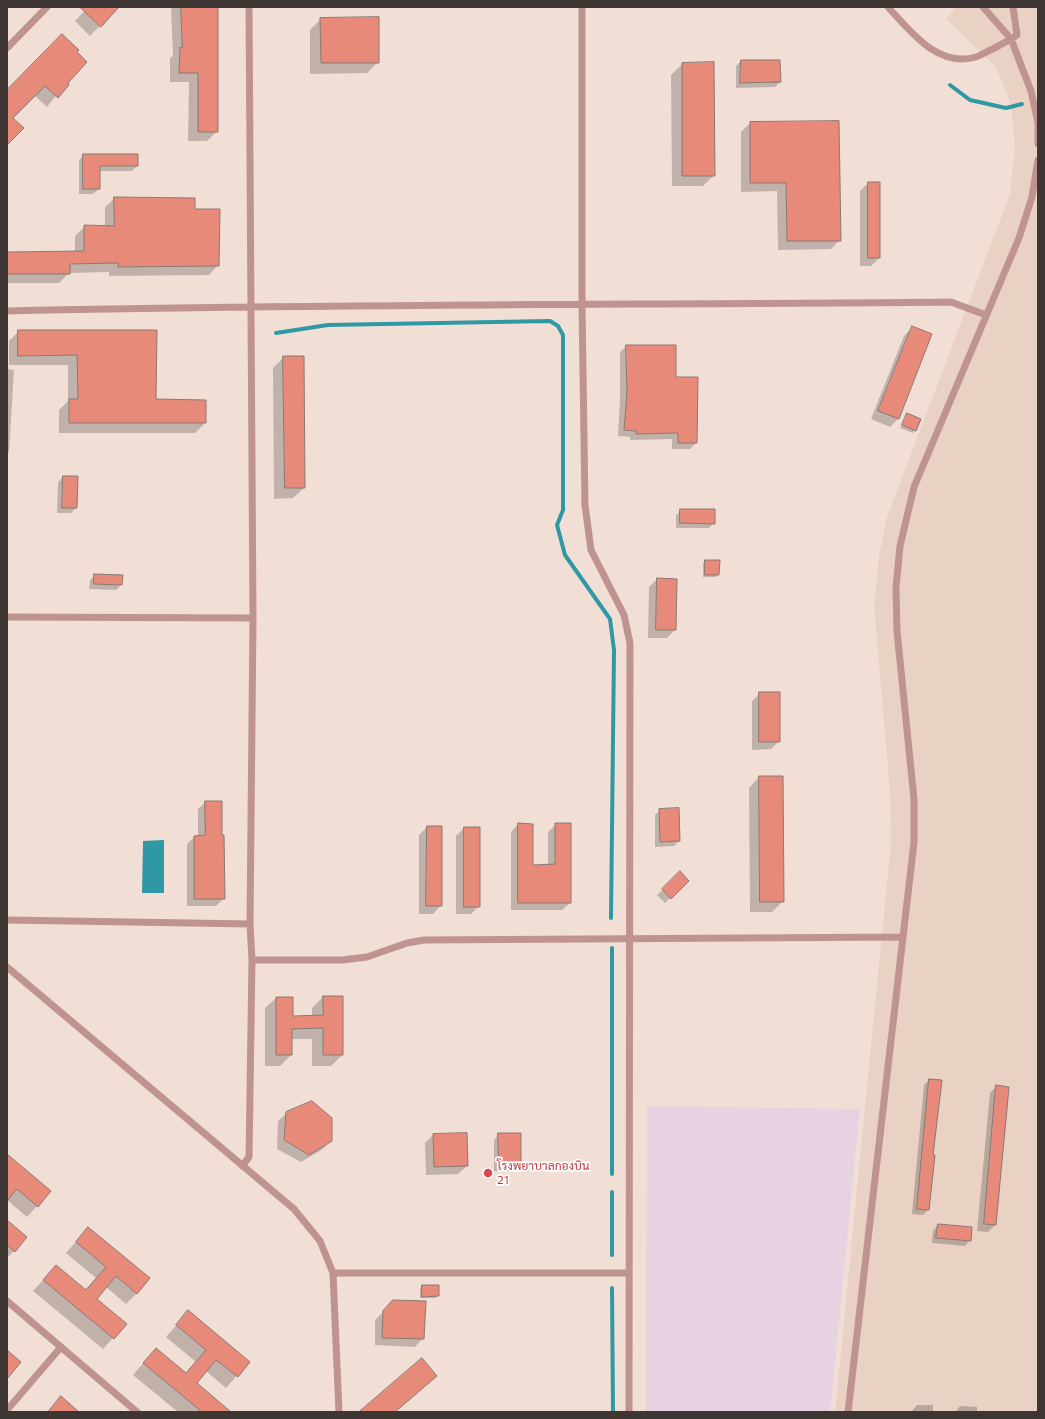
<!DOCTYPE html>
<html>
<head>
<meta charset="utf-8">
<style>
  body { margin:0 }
  #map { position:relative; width:1045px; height:1419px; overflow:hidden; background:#f1dfd5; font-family:Commissioner,sans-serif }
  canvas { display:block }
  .frame { position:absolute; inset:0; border:8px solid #3d3632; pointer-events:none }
</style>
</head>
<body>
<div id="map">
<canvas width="1045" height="1419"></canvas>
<div class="frame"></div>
</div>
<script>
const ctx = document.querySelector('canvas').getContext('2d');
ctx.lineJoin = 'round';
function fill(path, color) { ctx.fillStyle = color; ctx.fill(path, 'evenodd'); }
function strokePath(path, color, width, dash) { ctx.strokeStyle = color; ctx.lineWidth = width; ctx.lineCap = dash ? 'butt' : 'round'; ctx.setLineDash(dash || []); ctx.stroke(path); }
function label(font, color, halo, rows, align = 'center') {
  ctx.font = font + ' Commissioner,Sarabun,sans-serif'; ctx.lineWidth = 3.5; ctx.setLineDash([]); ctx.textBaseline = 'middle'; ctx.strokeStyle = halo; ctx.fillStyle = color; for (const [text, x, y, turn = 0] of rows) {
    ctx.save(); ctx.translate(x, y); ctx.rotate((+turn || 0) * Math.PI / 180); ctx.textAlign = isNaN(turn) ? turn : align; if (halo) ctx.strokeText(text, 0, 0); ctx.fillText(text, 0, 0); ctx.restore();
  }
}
fill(new Path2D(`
  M957 7H1038V1412H835L891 842 890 791 874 606 879 556 887 517 1010 194 1015 147 1011 104 996 67 946 19Z`), '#e9d1c3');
fill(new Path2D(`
  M647 1106 860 1109 830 1412H646Z`), '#e7d2e1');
fill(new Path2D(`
  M164 840V893H142L143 841Z`), '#3098a5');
fill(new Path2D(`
  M88 7H118L90 36 75 21Z
  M171 7H217V131L207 141H188L189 82H170V58L173 56Z
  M321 19 378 62 367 73 310 74V30Z
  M52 45 66 83 47 107 34 95 12 118 7 144V91Z
  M741 61H779L780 82 775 87 736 88V66Z
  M682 64 714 175 703 186H672L671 75Z
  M750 123 840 240 831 249 778 250 777 191 741 192V132Z
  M84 155 137 166 132 171H99V189L93 194H79V160Z
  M868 183H879V258L871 266H860V191Z
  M115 198 194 210 218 265 209 275 109 276V272L69 273 59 283H7V253L75 252V236L85 226 105 227V207Z
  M912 328 931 335 898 419 890 427 871 419 904 336Z
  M19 331H156L155 400 205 423 195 433H59V410L68 401V365H9V341Z
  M626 346 675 378 696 443 690 449H672V439L630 440V437L618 436 620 399V352Z
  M284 357 304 488 293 498 274 499 273 368Z
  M7 369 14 370 9 452 7 454Z
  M907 414 915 430 913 433 900 428Z
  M63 477 76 508 71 513H57L58 482Z
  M681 510 714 523 709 528H676V515Z
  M706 561 718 574 716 577H703V563Z
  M95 575 121 585 116 590 89 589 90 580Z
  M657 579 675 630 667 638H648L649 587Z
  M760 693 779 741 771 749 752 750V701Z
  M759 777 783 901 772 912H750L749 788Z
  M206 802 224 898 216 906H187V844L194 837 198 836V809Z
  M660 810 679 841 674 846 655 847V815Z
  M518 824H532V866L548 865V832L556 824 570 903 562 910H511V832Z
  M427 827 441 905 433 914H419V835Z
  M464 828 479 906 471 914H456V836Z
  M680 873 688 881 665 903 657 895Z
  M323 997 342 1055 331 1066H312V1039H291V1055L280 1066H265V1008L276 998H292V1017L312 1016V1008Z
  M929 1080 932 1156 929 1209 923 1215 912 1214 924 1085Z
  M997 1086 1008 1087 995 1225 988 1232 977 1231 990 1093Z
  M287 1113 331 1140 323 1149 301 1162 277 1149 278 1121Z
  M499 1134 520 1166 515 1171H494V1140Z
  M433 1135 467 1166 458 1174 426 1175 425 1143Z
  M7 1156 37 1206 27 1217 7 1200Z
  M7 1221 14 1251 7 1258Z
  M938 1225 970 1240 965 1246 932 1243 933 1231Z
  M88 1228 137 1293 126 1304 106 1287 95 1299 113 1338 103 1349 33 1291 56 1266 85 1290 96 1278 66 1253Z
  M422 1286 438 1296 435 1298H420V1289Z
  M394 1301 423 1338 415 1347 375 1345V1320Z
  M189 1311 249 1362 226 1388 206 1371 196 1383 222 1412H178L133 1375 146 1360 185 1374 196 1362 166 1337Z
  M917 1405H933V1412H911Z
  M960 1406 977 1407V1412H955Z`), '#0003');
strokePath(new Path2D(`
  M950 85 970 100 1006 108 1022 104
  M276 333 328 325 550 321 558 326 563 335V510L557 525 565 555 610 619 614 650 611 918
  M612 1174V948
  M612 1255V1192
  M612 1288 613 1412`), '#3098a5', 4);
const building = new Path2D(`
  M80 7H119L101 27Z
  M181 7H218V132H198V73H179L180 47 182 48Z
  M379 17V63H321L320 18Z
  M62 34 79 50 77 52 87 62 68 83 69 85 58 98 45 86 13 118 24 128 7 145V90Z
  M741 60H780L781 82 740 83Z
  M714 62 715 176H682V63Z
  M839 121 841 241H787L786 183H750V122Z
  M83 154H138V166H100V189H83Z
  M868 182H880V258H868Z
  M114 197 195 198V209H220L219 266 118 267V263L70 264V274H7V252L84 251V225L114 226Z
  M912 326 932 334 899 419 878 411Z
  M18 330H157L156 399 206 400V423H69V399H78L77 355 18 356Z
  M626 345H676V377H698L697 443H678V433L636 434V431L624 430 627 392Z
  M283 356H304L305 488H285Z
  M907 413 921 419 916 431 902 425Z
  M63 476H78L77 508H62Z
  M680 509H715V524L680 523Z
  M705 560H720L719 575H705Z
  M94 574 123 575 122 585 94 584Z
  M657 578 677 579 676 630H656Z
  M759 692H780V742H759Z
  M759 776H783L784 902H760Z
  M205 801H222V835H224L225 899H194V836L205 835Z
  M679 808 680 841 660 842 659 809Z
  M518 823 533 824V865L555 864V823H571V903H518Z
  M427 826H442V906H426Z
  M464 827H480V907H464Z
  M680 871 689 881 671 899 662 889Z
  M323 996H343V1055H323V1028L292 1029V1055H276V997H293V1016L323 1015Z
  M929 1079 942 1080 933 1155H935L929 1210 917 1209Z
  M996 1085 1009 1087 996 1225 984 1224Z
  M312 1101 332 1118V1141L309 1155 284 1140 286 1112Z
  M467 1133 468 1166 434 1167 433 1134Z
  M498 1133H521V1166L499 1167Z
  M7 1154 51 1191 38 1207 17 1189 7 1201Z
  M7 1220 27 1237 15 1252 7 1245Z
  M938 1224 972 1227 971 1241 936 1238Z
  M88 1227 150 1278 137 1294 116 1276 97 1299 127 1324 114 1339 43 1280 56 1265 86 1290 106 1267 76 1242Z
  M422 1285H439V1296L422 1297Z
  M393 1300 426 1301 424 1339 382 1338 383 1311Z
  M188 1310 250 1362 238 1377 216 1360 197 1383 231 1412H202L143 1363 156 1348 186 1373 206 1350 176 1325Z
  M7 1350 21 1362 7 1379Z
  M422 1358 437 1376 395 1412H359Z
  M61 1396 79 1412H48Z`);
fill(building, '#e78a79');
strokePath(building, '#8a7874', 1);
strokePath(new Path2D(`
  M582 7V305L585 505 591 550 624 615 630 643 629 1412
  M888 7C911 32 938 68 976 57 982 55 987 51 993 49 1001 44 1009 41 1017 35L1013 7
  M983 7 1011 39 1031 91 1038 123V144
  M7 48 47 7
  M7 311C322 304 637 305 951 302L986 315
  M7 617 253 618
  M7 920 250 924
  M252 960H342L367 957 407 943 424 940 903 937
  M7 967 294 1209 320 1241 333 1273 339 1412
  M242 1166 249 1157 252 960 250 924 253 618 249 7
  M333 1273H628
  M7 1301 137 1412
  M7 1410 61 1347
  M848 1412 914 842V799L897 631 896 588 900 546 914 487 1019 238 1032 197 1038 160`), '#bf9490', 7);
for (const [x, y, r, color] of [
  [488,1173,5,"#e0444e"]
]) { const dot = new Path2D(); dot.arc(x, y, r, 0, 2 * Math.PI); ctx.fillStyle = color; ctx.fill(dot); strokePath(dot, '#fff', 1.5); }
label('12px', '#be3a42', '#fff', [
  ["โรงพยาบาลกองบิน",497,1166],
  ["21",497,1180]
], 'left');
</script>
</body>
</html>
